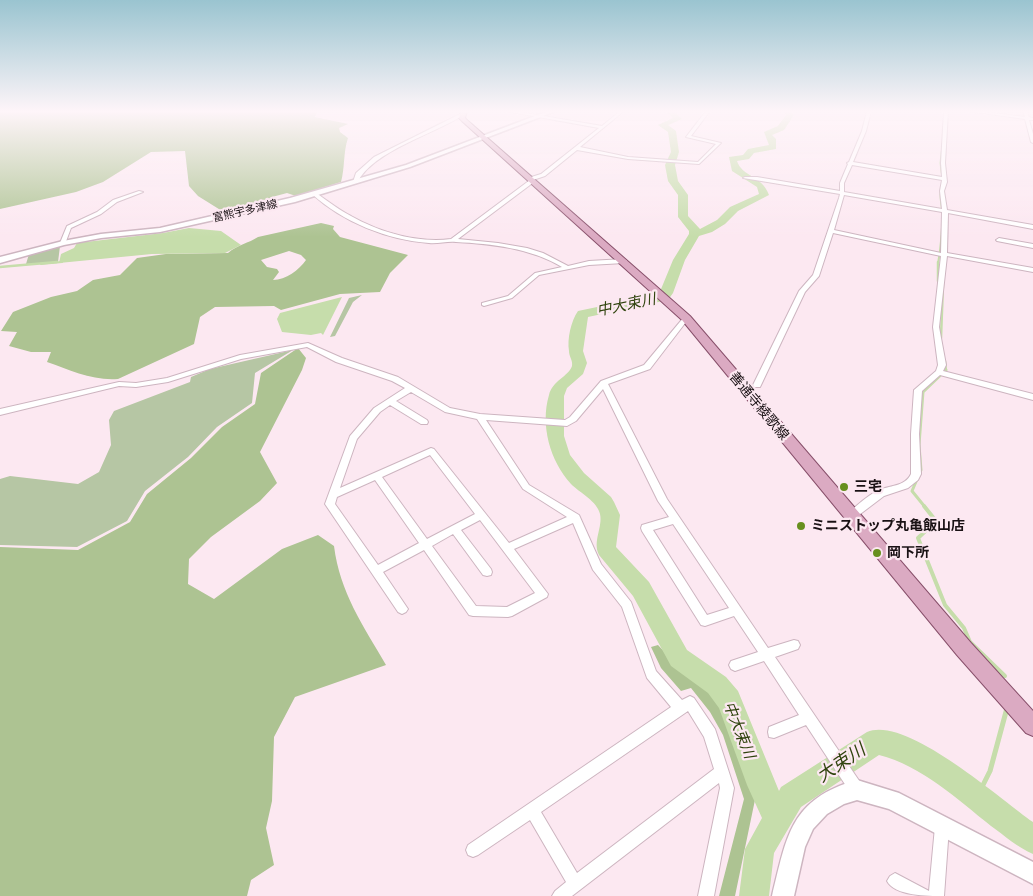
<!DOCTYPE html>
<html>
<head>
<meta charset="utf-8">
<style>
  body { margin:0 }
  canvas { display:block; background:#fce8f1 }
</style>
</head>
<body>
<canvas width="1033" height="896"></canvas>
<script>
const ctx = document.querySelector('canvas').getContext('2d');
ctx.lineJoin = 'round';
function fill(path, color) { ctx.fillStyle = color; ctx.fill(path, 'evenodd'); }
function strokePath(path, color, width, dash) { ctx.strokeStyle = color; ctx.lineWidth = width; ctx.lineCap = dash ? 'butt' : 'round'; ctx.setLineDash(dash || []); ctx.stroke(path); }
function label(font, color, halo, rows, align = 'center') {
  ctx.font = font + ' "Asap Condensed","Noto Sans JP",sans-serif'; ctx.lineWidth = 4.5; ctx.setLineDash([]); ctx.textBaseline = 'middle'; ctx.strokeStyle = halo; ctx.fillStyle = color; for (const [text, x, y, turn = 0] of rows) {
    ctx.save(); ctx.translate(x, y); ctx.rotate((+turn || 0) * Math.PI / 180); ctx.textAlign = isNaN(turn) ? turn : align; if (halo) ctx.strokeText(text, 0, 0); ctx.fillText(text, 0, 0); ctx.restore();
  }
}
fill(new Path2D(`
  M60 246 58 262 26 264 29 254Z
  M362 295 353 302 335 336 330 337 349 298Z
  M293 350 255 373 252 403 217 427 188 457 145 491 127 521 77 547 0 545V479L10 476 78 484 99 472 111 445 109 420 114 411 190 382 191 377 210 369Z`), '#b6c6a4');
fill(new Path2D(`
  M0 111H318L315 117 348 124 339 128 340 132 348 138C343 153 345 168 341 182L296 196 287 193 272 197 260 204 233 212 222 211 198 196 189 186 185 151 151 152 103 182 76 192 0 209Z
  M321 223 334 226 333 229 340 237 408 255 390 273 380 292 340 294 281 310 274 306 215 307 200 317 194 344 118 379C93 381 70 370 47 362L51 352H31L9 346 17 332 1 331 13 312 51 297 77 291 93 280 120 275 137 258 166 254 228 253C237 245 249 243 258 237ZM289 251 301 255 306 260C299 270 286 280 273 280L279 272 277 269 267 267 261 260Z
  M298 348 306 358 302 370 260 452 277 483 260 501 211 537 189 559 188 584 214 599 282 549 318 535 334 546C340 593 363 625 386 665L295 697 274 737 272 801 266 828 274 865 251 880 247 896H0V547L78 550 130 522 147 494 191 458 222 427 255 404 261 373Z
  M658 645 672 660 713 693 726 713 756 795 735 896H719L744 799 723 735 710 712 691 688 681 691 661 668 651 647Z`), '#adc392');
fill(new Path2D(`
  M189 228 221 231 241 245 225 253 152 254 59 263 61 254 74 248 77 243 163 233Z
  M342 297 323 335 321 333 311 335 282 332 277 319 280 313Z`), '#c6ddab');
strokePath(new Path2D(`
  M942 179 940 163 942 146`), '#c6ddab', 1);
strokePath(new Path2D(`
  M41 264 62 262
  M938 264C941 246 943 229 942 212 942 203 939 197 941 188`), '#c6ddab', 2);
strokePath(new Path2D(`
  M0 267 57 262
  M938 281V262
  M941 338 943 284
  M945 361 946 371`), '#c6ddab', 2.5);
strokePath(new Path2D(`
  M925 507 912 491 921 470 919 445 923 392 946 370`), '#c6ddab', 3);
strokePath(new Path2D(`
  M924 506 936 521 918 538 945 605 964 628 970 642 1005 676`), '#c6ddab', 4);
strokePath(new Path2D(`
  M977 797 990 771 1007 708`), '#c6ddab', 5);
fill(new Path2D(`
  M665 111H674L682 119 668 125 676 131 679 152 675 165 678 181 688 195V216L700 229 717 220 730 207 759 194 757 187 732 171 729 157 743 155 748 149 769 145 764 132 778 126 786 115 783 111H791L794 115 784 130 772 135 776 139V149L754 153 749 159 737 161C742 177 762 175 769 195L738 211 725 224 712 232 699 236 685 260 673 293 668 300 588 317 583 351 587 363 583 374 567 388 564 396V436L570 455 584 473 611 497 614 502 620 515 616 547 649 582 687 650 726 677 738 691 779 791 781 787 867 732C906 715 1000 799 1033 822V854C1017 847 1005 836 991 826 957 799 922 766 879 755L801 807 774 853 769 896H739L745 849 762 818 747 785 719 708 708 693 671 666 633 596 599 555C592 542 603 527 600 514 597 501 580 493 571 484 550 461 540 425 549 395 552 381 569 376 572 366 573 360 569 357 569 351 567 339 571 321 578 311L659 294 673 260 689 234V231L678 217V195L668 181 665 165 671 152 668 132 658 125 673 118Z`), '#c6ddab');
const street = new Path2D(`
  M505 111H514L602 126 620 111H624L580 147 628 157 698 162 716 144 686 137 706 111H710L691 136 721 143 699 164 628 159 577 150 545 176 533 180 534 182 458 239 498 243 527 248 543 253 568 266 589 261 624 259 627 261 624 263 589 265 539 275 512 298 484 306 482 305V303L508 296 535 273 562 267C530 248 492 244 456 242 447 241 438 244 429 243 387 240 343 222 312 194L316 193C328 201 339 210 351 216 381 233 418 243 451 239L530 180 528 179V178L541 174 599 128Z
  M867 111H871L866 131 853 162 942 177 941 163 944 111H948L945 163 947 182 944 191 947 210 1033 225V229L948 213 947 253 1033 268V272L947 256 939 327 946 365 943 371 1033 394V400L940 375 922 391 919 434 921 474 918 480 908 488 884 496 855 518 852 519 849 518 847 515 849 512C858 505 867 496 877 491 889 485 905 487 911 474V434L914 390 936 371 938 365 933 327 941 256 833 233 819 276 805 292 761 385 760 387H754L753 385 799 291 813 275 839 198 840 194 743 178 745 177H757L840 191V183L848 164 847 163 849 162 862 131ZM852 165 942 180 940 191 942 209 844 192V183ZM844 195 942 212 941 253 834 230Z
  M967 111H979L1025 117 1023 111H1027L1029 117 1033 118V120H1029L1033 134V143L1031 142 1025 119Z
  M462 113 465 114C435 134 372 151 357 183L353 182 356 173 374 157Z
  M139 191 143 192 117 202 101 214 71 228 65 244 60 243 67 226 97 212 113 200Z
  M999 238 1033 244V248L997 241 996 240Z
  M686 316 689 318 650 369 608 384 667 499 768 648 794 640 798 641 800 645 798 649 775 657 862 785 864 790 862 795 857 797 852 795 806 725 774 738 769 737 768 732 769 727 799 715 764 661 735 671 731 669 729 665 731 661 758 652 734 616 705 626 701 625 642 531 641 528 642 525 669 517 658 501 603 389 576 421 567 426 486 420 529 485 579 515 601 564 631 602 656 671 682 700 690 696 694 698 715 729 734 788 714 896H698L720 788 719 783 572 896H552L555 891 566 882 530 820 478 855 473 857 468 855 466 850 468 845 671 707 647 678 622 607 593 570 573 523 514 549 548 594 547 597 512 616 508 617 473 616 469 615 424 550 383 572 408 609 406 612 402 614 398 612 325 504 350 436 374 408 405 388 392 381 336 362 307 347 241 359 168 382 136 387 119 386 0 415V409L119 382 136 383 167 378 240 355 308 343 342 358 398 377 450 408 480 414 565 420 570 417 601 381 644 365 684 317ZM411 392 445 412 477 419 523 489 567 517 509 543 434 449 431 448 340 488 357 439 380 412 390 405 421 424H427L428 422 427 420 396 401ZM430 455 475 514 427 539 382 477ZM375 480 419 543 378 565 335 504 337 497ZM480 520 535 593 507 607 476 606 432 546 453 534 483 575 487 576 491 575 492 572 491 569 461 530ZM673 524 729 608 707 615 653 530ZM688 711 704 737 714 769 577 873 541 812Z
  M942 820 947 822 949 827 944 896C927 896 895 896 887 881L890 876 895 873 929 891 935 827 937 822Z`);
const secondary = new Path2D(`
  M548 111H556L410 167 295 202 160 232 101 238 64 245 0 263V257L63 241 101 234 160 228 290 198 406 165Z
  M857 780 899 793 1033 862V884L889 809 857 800 844 804 827 814 813 829 805 847 794 896H772C787 836 790 799 857 780Z`);
const primary = new Path2D(`
  M461 111H467L465 118 467 120 690 316 971 643 1033 711V736L1026 733 957 655 682 320 463 122 459 118Z`);
strokePath(street, '#cdb5c0', 2);
strokePath(secondary, '#cdb5c0', 3);
strokePath(primary, '#88506b', 2);
fill(street, '#fff');
fill(secondary, '#fff');
fill(primary, '#dbaac2');
const sky = ctx.createLinearGradient(0, 0, 0, 237);
sky.addColorStop(0, '#9ac4d0');
sky.addColorStop(0.47, '#fef5f9');
sky.addColorStop(1, '#fef5f900');
ctx.fillStyle = sky;
ctx.fillRect(0, 0, 1033, 237);
for (const [x, y, r, color] of [
  [844,487,5,"#678f1e"],
  [801,526,5,"#678f1e"],
  [877,553,5,"#678f1e"]
]) { const dot = new Path2D(); dot.arc(x, y, r, 0, 2 * Math.PI); ctx.fillStyle = color; ctx.fill(dot); strokePath(dot, '#fce8f1', 2); }
label('11px', '#191114', '#fce8f1', [
  ["富熊宇多津線",245,211,-13]
]);
label('14px', '#191114', '#fce8f1', [
  ["善通寺綾歌線",759,406,50]
]);
label('bold 14px', '#191114', '#fce8f1', [
  ["三宅",854,487],
  ["ミニストップ丸亀飯山店",811,526],
  ["岡下所",887,553]
], 'left');
label('italic 15px', '#2f430d', '#fce8f1', [
  ["中大束川",626,305,-12],
  ["中大束川",739,730,68]
]);
label('italic 18px', '#2f430d', '#fce8f1', [
  ["大束川",841,763,-34]
]);
</script>
</body>
</html>
